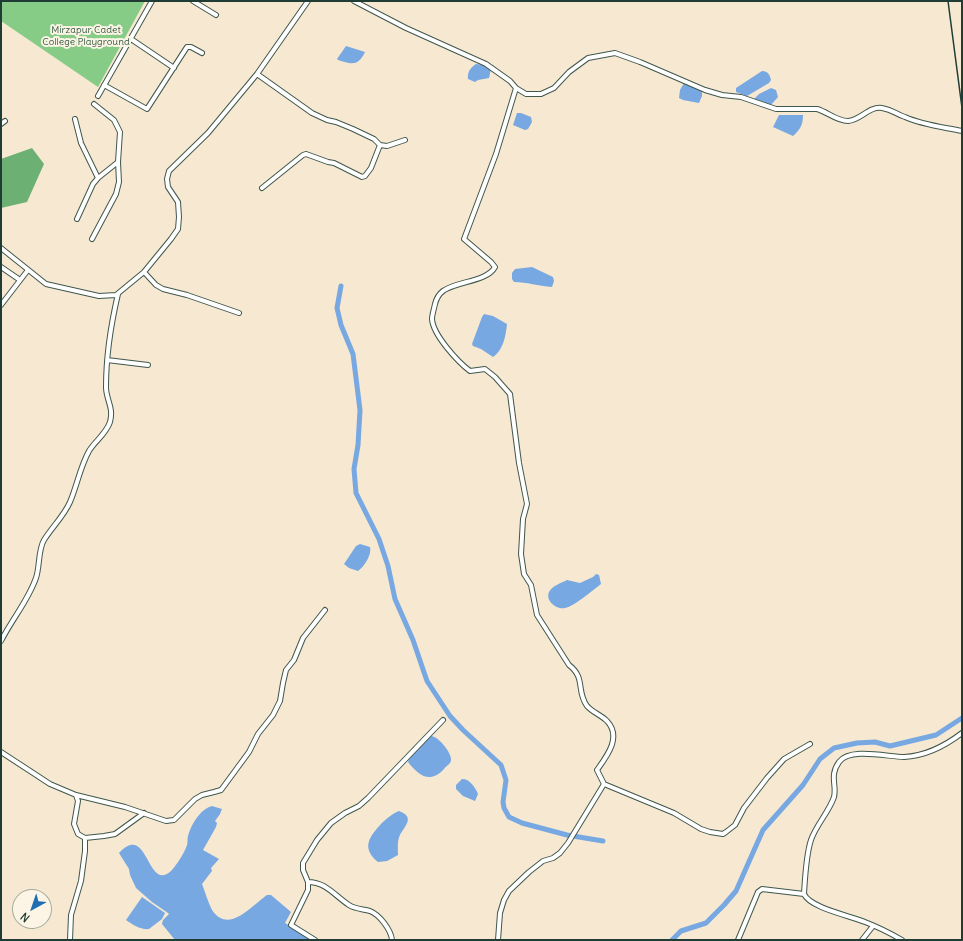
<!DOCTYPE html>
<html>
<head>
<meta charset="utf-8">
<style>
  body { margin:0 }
  #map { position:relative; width:963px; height:941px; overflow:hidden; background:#f7e8d1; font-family:Delius,sans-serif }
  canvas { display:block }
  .frame { position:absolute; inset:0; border:2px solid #1f3d34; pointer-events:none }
  .north { position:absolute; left:12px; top:889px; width:40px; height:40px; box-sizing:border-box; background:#fcf5e5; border:1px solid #a4ab9e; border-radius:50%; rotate:220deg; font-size:11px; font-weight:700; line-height:16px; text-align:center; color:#1f3d34 }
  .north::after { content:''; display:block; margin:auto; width:14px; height:18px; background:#1f6fb2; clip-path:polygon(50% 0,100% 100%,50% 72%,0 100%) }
</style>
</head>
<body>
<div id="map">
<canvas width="963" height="941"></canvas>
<div class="frame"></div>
<div class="north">N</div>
</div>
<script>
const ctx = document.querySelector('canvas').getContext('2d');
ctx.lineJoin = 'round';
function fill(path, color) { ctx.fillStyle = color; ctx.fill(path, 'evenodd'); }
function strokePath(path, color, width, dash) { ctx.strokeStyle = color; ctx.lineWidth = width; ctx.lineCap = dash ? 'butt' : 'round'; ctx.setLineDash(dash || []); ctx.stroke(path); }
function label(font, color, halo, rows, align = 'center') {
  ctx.font = font + ' Delius,sans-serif'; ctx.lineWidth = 4; ctx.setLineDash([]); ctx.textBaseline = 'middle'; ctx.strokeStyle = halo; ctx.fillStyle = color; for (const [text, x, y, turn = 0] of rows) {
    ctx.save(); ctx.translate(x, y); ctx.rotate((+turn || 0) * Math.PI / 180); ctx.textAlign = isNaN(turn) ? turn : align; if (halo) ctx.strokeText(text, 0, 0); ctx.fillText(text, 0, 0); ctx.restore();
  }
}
fill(new Path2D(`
  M1 1H145L98 87 1 21Z`), '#86cc86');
fill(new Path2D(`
  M32 148 44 164 27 202 1 208V159Z`), '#6cb073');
fill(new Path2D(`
  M346 46 365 52C358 67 351 64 338 60L337 59Z
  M476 64 484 65 491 69 489 78 478 80 475 82 468 79C467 72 471 67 476 64Z
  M762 71C768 71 770 75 771 80L769 83 747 96 736 92V88Z
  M684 83 702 91V96L699 103 683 100 679 98 680 90Z
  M771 88 776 90 778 97 770 106 754 99 759 94Z
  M517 113H521L531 117 532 122 528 129 525 130 513 125Z
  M779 115H803C803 125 800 130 793 136L773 127Z
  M532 267 553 277 554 281 552 287C538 286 527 282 514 282L512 279V273L515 269Z
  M484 314 493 316 507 324C506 335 503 351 493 357L481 349 473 346 472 344 482 317Z
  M360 544 370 547C372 554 365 566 358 571L349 568 344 564 356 546Z
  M596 574 599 575 601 584C593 590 575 606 565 608 557 610 545 601 549 592 552 586 561 583 567 580L580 583 593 577Z
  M431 736C438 736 451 752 451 759 452 763 446 766 444 769 430 784 419 776 408 762L409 759Z
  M462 779C470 779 475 787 478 794L475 801 463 796 456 789V785Z
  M212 806 222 809 220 814 215 821 217 823 216 827 203 850 219 859 211 868 212 871 202 884C205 892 208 902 212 910 229 935 252 905 267 895H271L291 912 285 923 309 937 308 940H175L162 924 163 920 169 914 168 913 152 902 136 888 130 875 129 869 119 853C148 821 147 893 171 871 176 866 185 852 187 845 188 842 187 839 188 836 191 825 200 809 212 806Z
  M399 811C416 817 404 827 400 835 397 841 398 848 398 855L387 861 378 862C361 848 369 837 381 824 386 819 393 813 399 811Z
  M142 897 165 913 162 919 149 929C141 930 133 925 126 920Z`), '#77a8e2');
strokePath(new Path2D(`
  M341 286 337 308 341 325 353 354 360 410 358 445 354 469 356 493 379 539 388 566 395 599 413 640 427 681 450 716 463 730 501 765 506 780 503 802 504 808 509 817 522 823 567 835 603 841
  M672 940 681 931 706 923 724 905 736 891 763 830 803 785 820 759 834 748 857 743 875 742 890 746 936 735 962 718`), '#77a8e2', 5);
const street = new Path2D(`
  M193 1 216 15
  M354 1 406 28 486 64 510 81 516 88 526 94H541L554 88 569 72 588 58 615 53 640 62 705 90 722 95 741 97 776 109H817C828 112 836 121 848 121 861 120 869 106 882 108 894 110 895 114 905 117 923 125 943 127 962 131
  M131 39 174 68
  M257 74 312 113 327 120 336 122 353 129 374 139 380 145 387 146 405 140
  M104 85 147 109 187 47H191L202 53
  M516 88 496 154 464 239 491 262 495 267C487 282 456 281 443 291 439 294 436 300 435 304 434 309 432 315 432 319 433 335 458 362 470 371L485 369 495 377 510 394 519 463 527 504 523 519 521 554 524 574 531 585 537 615 569 665C586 678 576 691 587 706 592 712 601 715 607 721 622 737 607 756 597 770L604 784 674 813 701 829 710 832 723 834 726 832 735 825 744 808 767 778 784 759 810 744
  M98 96 152 1
  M75 119 81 143 98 178
  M1 124 5 121
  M262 188 303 155 306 154 328 162 334 163 362 177 365 176 371 168 380 145
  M77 219 93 184 98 178 118 162
  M92 239 116 194 119 182 118 162 120 132 114 120 94 104
  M1 248 46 284 99 296 116 295 144 272 171 239 178 229 179 217 178 202 168 187 167 179 169 171 208 133 257 74 308 1
  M1 267 20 280
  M144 272 156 285 163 289 187 295 239 313
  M1 305 28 270
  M107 360 148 365
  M1 641C12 619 28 601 36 578 40 566 38 550 44 540 52 527 64 516 70 502 77 486 80 467 89 451 95 441 106 434 110 422 114 407 106 400 106 387 106 355 111 324 118 294
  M1 752 50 784 76 795 125 807 166 821 174 820 195 799 202 795 214 792 221 790 224 786 249 752 258 734 273 715 280 701 283 683 286 670 294 660 303 638 325 610
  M76 795 78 801 74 824 78 834 85 838 104 836 115 834 144 813
  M308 882C326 882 335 896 349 905 355 909 363 909 370 911 380 915 391 930 392 940
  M70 940 71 915 81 881 85 851V838
  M315 940 291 925 308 890V882L303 870V863L317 840 331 823 345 813 359 806 368 798 443 720
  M498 940 500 913 504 900 509 891 529 872 543 861 553 858 560 853 568 843 604 784
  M738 940 758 892 762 889 804 894
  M862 940 873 926
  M902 940C890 933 878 927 865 922 851 916 810 908 804 894 805 878 806 855 811 840 816 825 829 812 834 797 837 785 829 776 839 762 850 747 888 757 904 757 925 756 945 746 962 733`);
strokePath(street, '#3f574c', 6);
strokePath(street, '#fff', 4);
strokePath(new Path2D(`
  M948 1 962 108`), '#1f3d34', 1.5);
label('10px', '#345a44', '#fcf5e5', [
  ["Mirzapur Cadet",86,30],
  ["College Playground",86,42]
]);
</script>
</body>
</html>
